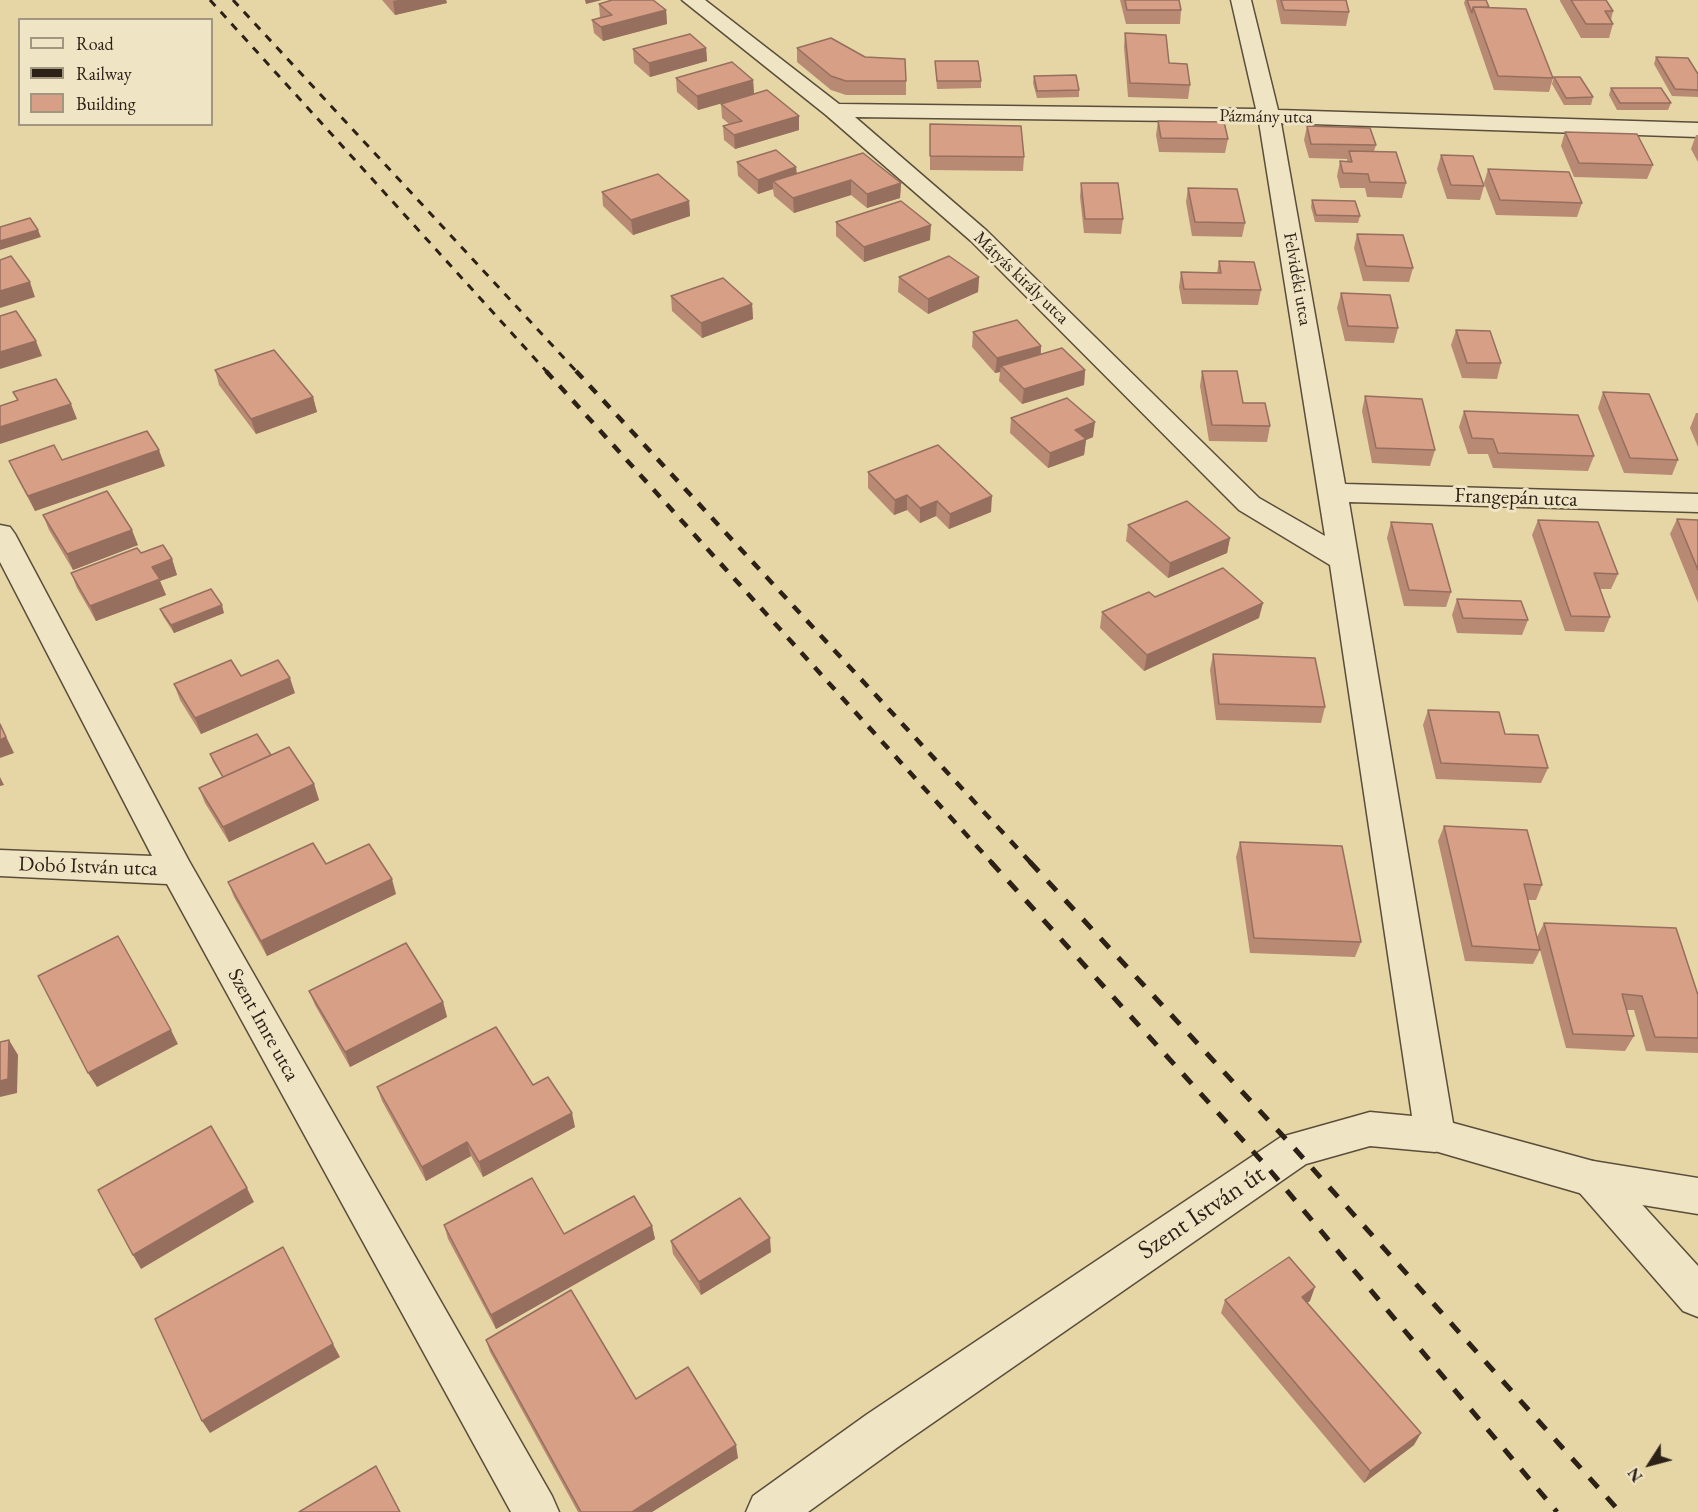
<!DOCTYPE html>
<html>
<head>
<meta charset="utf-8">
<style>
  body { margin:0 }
  #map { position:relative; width:1698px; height:1512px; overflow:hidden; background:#e6d6a5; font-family:"EB Garamond",serif }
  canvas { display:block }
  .legend { position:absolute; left:18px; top:18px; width:195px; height:108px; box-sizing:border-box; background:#efe4c4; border:2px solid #a1967f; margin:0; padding:8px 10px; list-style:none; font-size:18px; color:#2c2117 }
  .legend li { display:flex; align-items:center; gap:12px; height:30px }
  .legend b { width:30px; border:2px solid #a1967f }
  .north { position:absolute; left:1620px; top:1434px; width:60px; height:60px; -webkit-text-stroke:4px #efe4c4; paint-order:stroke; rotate:234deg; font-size:16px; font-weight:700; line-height:24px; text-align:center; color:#2c2117 }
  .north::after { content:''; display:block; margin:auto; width:21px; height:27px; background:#2c2117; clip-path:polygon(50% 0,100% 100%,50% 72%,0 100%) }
</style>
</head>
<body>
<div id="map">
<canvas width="1698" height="1512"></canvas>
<ul class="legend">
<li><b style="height:8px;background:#efe4c4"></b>Road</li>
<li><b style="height:8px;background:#2c2117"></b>Railway</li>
<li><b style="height:16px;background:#d69f86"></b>Building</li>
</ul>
<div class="north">N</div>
</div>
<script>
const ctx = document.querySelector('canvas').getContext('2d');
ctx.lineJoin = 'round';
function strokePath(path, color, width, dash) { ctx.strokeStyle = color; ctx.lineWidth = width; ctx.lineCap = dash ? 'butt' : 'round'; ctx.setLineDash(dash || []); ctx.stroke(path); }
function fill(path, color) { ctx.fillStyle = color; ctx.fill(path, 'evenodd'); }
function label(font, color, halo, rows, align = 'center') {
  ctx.font = font + ' "EB Garamond",serif'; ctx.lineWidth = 6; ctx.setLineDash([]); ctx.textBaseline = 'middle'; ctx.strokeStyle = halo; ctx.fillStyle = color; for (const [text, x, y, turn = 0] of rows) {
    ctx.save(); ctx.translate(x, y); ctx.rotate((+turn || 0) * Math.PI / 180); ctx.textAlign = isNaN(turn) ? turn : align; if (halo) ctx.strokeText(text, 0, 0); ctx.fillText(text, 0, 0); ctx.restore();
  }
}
const minor = new Path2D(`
  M682 0H705L839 104 1256 109 1231 0H1251L1278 110 1698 123V137L1281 123 1345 484 1698 494V512L1349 502 1455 1135 1449 1147 1435 1152 1370 1146 1306 1164 898 1447 808 1512H746L753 1496 866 1415 1281 1137 1370 1112 1412 1116 1330 565 1239 510 971 241 826 115ZM855 117 1259 122 1325 536 1259 498 987 231Z
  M0 525 10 527 15 534 189 861 552 1496 559 1512H511L167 884 0 876V850L152 856 0 562Z
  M1593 1161 1607 1166 1698 1266V1317L1683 1311 1579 1192 1573 1179 1579 1166Z`);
const tertiary = new Path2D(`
  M1435 1118 1593 1161 1698 1178V1214L1593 1197 1421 1147 1415 1135 1421 1123Z`);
strokePath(minor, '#5a4e3a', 3);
strokePath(tertiary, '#5a4e3a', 3);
fill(minor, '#efe4c4');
fill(tertiary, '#efe4c4');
strokePath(new Path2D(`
  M210 0 547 372
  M233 0 577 372`), '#2c2117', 3, [8, 8]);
strokePath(new Path2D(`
  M546 371 992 863
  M576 371 1031 863`), '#2c2117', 4.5, [10, 10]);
strokePath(new Path2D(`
  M991 862 1268 1168 1557 1512
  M1030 862 1295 1149 1620 1512`), '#2c2117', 5, [13, 13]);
fill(new Path2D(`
  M382 0H446L447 3 395 15Z
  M1120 0H1179L1181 10 1180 24H1126Z
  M1276 0H1346L1349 12 1346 26 1281 24Z
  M1465 0H1486L1489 7 1553 78 1549 92 1494 90 1464 3Z
  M1560 0H1606L1613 11 1611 20 1613 24 1609 38H1581L1560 1Z
  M599 4 666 10 667 24 603 41 594 33 592 20 600 17Z
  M1125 33 1169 63 1190 85 1188 99 1128 97 1124 47Z
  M706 48 707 61 650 77 634 63 633 49Z
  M797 48 906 81V95H846L831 90 797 62Z
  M1656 57 1698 74V97L1672 96 1654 64Z
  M935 61 981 81V88L937 89Z
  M1034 76 1079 90V97L1037 98 1033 83Z
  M1554 77 1593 97 1591 105H1564L1552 84Z
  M676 78 753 80 754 94 698 110 677 92Z
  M1611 88 1671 103 1668 110H1617L1609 95Z
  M721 104 799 130 735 149 724 140 723 126 729 124 722 118Z
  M1158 121 1228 139 1225 153 1159 152 1156 135Z
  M930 124 1024 157 1023 171 930 170Z
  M1307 126 1376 145 1374 151 1406 183 1402 198 1367 197 1365 188H1340L1337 176 1340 161H1347V159L1309 158 1304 140Z
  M1565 132 1653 165 1647 179 1574 177 1561 146Z
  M1696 135H1698V162L1691 149Z
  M1441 155 1484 186 1480 200 1447 199 1437 169Z
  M737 162 796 167 797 174 901 183 900 198 867 208 851 195 794 213 774 196 773 189 758 194 738 176Z
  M1488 169 1582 203 1577 217 1496 215 1484 183Z
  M1081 183 1123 219 1121 234 1084 233 1080 197Z
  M1188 188 1245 223 1242 237 1192 236 1186 202Z
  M602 192 689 201 690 216 633 235 603 206Z
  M1312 200 1360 216 1358 223 1315 222 1311 207Z
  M836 222 930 240 864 262 836 236Z
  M1357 234 1413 268 1409 282 1363 281 1354 248Z
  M1219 261 1261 290 1258 305 1182 304 1179 287 1181 272 1217 273Z
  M899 277H979L978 292 928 314 898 292Z
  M1341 293 1398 328 1394 343 1345 341 1337 308Z
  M671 296 752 304 753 319 702 338 672 311Z
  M1456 330 1501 363 1497 379 1462 378 1451 345Z
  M973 332 1041 346V354L1085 370 1084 385 1022 404 999 381 1000 372 995 373 972 347Z
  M215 370 313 397 317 412 256 434 219 385Z
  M1202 371 1243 403 1270 426 1267 442 1209 441 1200 386Z
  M1603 392 1678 460 1672 475 1624 473 1598 408Z
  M1365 396 1435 450 1430 466 1372 463 1362 411Z
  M1464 411 1594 456 1588 471 1493 468 1488 454H1468L1459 427Z
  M1696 413H1698V447L1690 428Z
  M1011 418 1093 437 1086 440 1084 455 1048 468 1010 433Z
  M9 461 165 466 35 511 16 476Z
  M868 472 991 512 949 529 936 516 920 523 907 510 894 515 868 488Z
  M43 515 138 545 73 570 49 530Z
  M1677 519 1698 520V603L1670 534Z
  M1538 520 1618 574 1611 589H1600L1610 617 1604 632 1565 631 1532 535Z
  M1391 522 1451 592 1446 607 1404 606 1387 538Z
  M1128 525 1230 538 1227 553 1168 578 1126 541Z
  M141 553 172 559 177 575 160 581 166 595 96 621 77 588 71 573Z
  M1155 597 1259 618 1144 671 1100 628 1102 612Z
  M1457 599 1528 620 1522 635 1457 633 1452 615Z
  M160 609 224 613 174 633 163 616Z
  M1213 654 1325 707 1321 723 1216 720 1210 670Z
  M174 684 295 693 201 734 180 700Z
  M1428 710 1505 734 1548 768 1541 783 1436 779 1423 725Z
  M210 754 271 755 314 784 319 800 229 842 205 803 199 788 222 777 213 762Z
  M1444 826 1542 885 1536 900H1528L1537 937 1544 923 1698 995V1053L1646 1051 1634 1010H1626L1634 1036 1625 1051 1566 1048 1540 950 1533 964 1465 961 1438 841Z
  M1240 842 1361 942 1355 957 1250 953 1236 857Z
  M326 864 396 894 267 956 234 897 228 882Z
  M309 991 443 1002 447 1017 350 1067 315 1005Z
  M533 1085 575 1127 483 1177 471 1156 426 1181 382 1101 377 1087Z
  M444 1225 564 1234 652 1226 655 1239 496 1329 448 1239Z
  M671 1241 771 1252 701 1295 673 1254Z
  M1225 1300 1310 1301 1307 1303 1414 1445 1364 1483 1221 1313Z
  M486 1340 738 1458 652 1512H578L490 1352Z`), '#b88973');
fill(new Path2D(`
  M398 0H446L447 3 395 15 393 1Z
  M585 0H602L586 4Z
  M666 10 667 24 603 41 601 27Z
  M706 48 707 61 650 77 649 63Z
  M753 80 754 94 698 110 697 96Z
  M799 116V130L735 149 734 135Z
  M796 167 797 182 773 181V189L758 194V180Z
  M851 180V195L794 213 793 198Z
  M901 183 900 198 867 208V194Z
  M689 201 690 216 633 235 631 220Z
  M931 225 930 240 864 262V247Z
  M38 230 41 237 0 250V241Z
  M979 277 978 292 928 314V299Z
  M30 282 35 297 0 308V291Z
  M752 304 753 319 702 338 701 323Z
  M36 341 42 356 0 369V352Z
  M1041 346 1040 361 1001 366 1000 372 995 373 997 358Z
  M1085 370 1084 385 1022 404 1024 389Z
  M313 397 317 412 256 434 251 419Z
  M71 404 77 419 0 444V427Z
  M1095 422 1093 437 1086 440 1084 455 1048 468 1050 453 1075 430Z
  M159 450 165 466 35 511 28 496Z
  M907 495V510L894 515 895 500Z
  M992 496 991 512 949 529 950 514Z
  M937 501 936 516 920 523V508Z
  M132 530 138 545 73 570 67 554Z
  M1230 538 1227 553 1168 578 1170 563Z
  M172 559 177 575 160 581 166 595 96 621 90 606 152 567Z
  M1263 603 1259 618 1144 671 1147 655Z
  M222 605 224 613 174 633 171 625Z
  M290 678 295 693 201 734 195 718Z
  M0 724 14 753 0 758Z
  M0 777 4 785 0 786Z
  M314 784 319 800 229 842 223 827Z
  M392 879 396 894 267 956 261 941Z
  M443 1002 447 1017 350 1067 345 1052Z
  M171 1030 178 1044 97 1087 88 1073Z
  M9 1040 18 1055 17 1093 0 1097V1081Z
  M572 1113 575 1127 483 1177 479 1162Z
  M467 1142 471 1156 426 1181 422 1167Z
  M247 1188 254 1202 141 1269 133 1255Z
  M652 1226 655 1239 496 1329 491 1315Z
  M770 1238 771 1252 701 1295 699 1282Z
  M1315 1287 1310 1301 1297 1310 1302 1297Z
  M333 1344 340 1357 210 1433 202 1421Z
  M1421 1433 1414 1445 1364 1483 1370 1471Z
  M736 1445 738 1458 652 1512H632Z`), '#966f5e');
const building = new Path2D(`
  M612 0H653L666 10 601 27 592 20 612 15 599 4Z
  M1125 0H1179L1181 10H1127Z
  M1281 0H1346L1349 12 1284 10Z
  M1467 0H1486L1489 7H1473L1472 13Z
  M1571 0H1606L1613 11H1605L1613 24H1586Z
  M1473 7 1526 9 1553 78 1498 76Z
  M1125 33 1166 35 1169 63 1187 64 1190 85 1130 83Z
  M690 34 706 48 649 63 633 49Z
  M831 38 865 57 905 59 906 81H846L831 76 797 48Z
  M1656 57 1688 58 1698 74V90L1675 89Z
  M935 61H978L981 81H937Z
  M732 62 753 80 697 96 676 78Z
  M1076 75 1079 90 1037 91 1034 76Z
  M1554 77H1580L1593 97 1566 98Z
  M1611 88H1661L1671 103H1620Z
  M767 90 799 116 734 135 723 126 742 121 721 104Z
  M1158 121 1224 122 1228 139 1161 138Z
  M930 124 1021 126 1024 157 930 156Z
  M1307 126 1370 128 1376 145 1311 144Z
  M1565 132 1637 134 1653 165 1579 163Z
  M776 150 796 167 758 180 737 162Z
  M1349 151 1396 152 1406 183 1370 182 1368 174 1343 173 1340 161 1352 162Z
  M863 153 901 183 867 194 851 180 793 198 773 181Z
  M1441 155 1473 156 1484 186 1451 185Z
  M1488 169 1569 172 1582 203 1500 200Z
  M658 174 689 201 631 220 602 192Z
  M1081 183H1118L1123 219H1085Z
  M1188 188 1237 189 1245 223 1195 222Z
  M1312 200 1355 201 1360 216 1316 215Z
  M901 201 931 225 864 247 836 222Z
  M30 218 38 230 0 241V227Z
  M1357 234 1403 235 1413 268 1366 266Z
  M11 256 30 282 0 291V260Z
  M949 256 979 277 928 299 899 277Z
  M1219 261 1254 262 1261 290 1184 289 1181 272 1221 273Z
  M723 278 752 304 701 323 671 296Z
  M1341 293 1390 295 1398 328 1348 326Z
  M16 311 36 341 0 352V316Z
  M1017 320 1041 346 997 358 973 332Z
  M1456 330 1490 331 1501 363H1467Z
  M1062 348 1085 370 1024 389 1001 366Z
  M274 350 313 397 251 419 215 370Z
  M1202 371H1237L1243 403H1265L1270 426 1212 425Z
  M56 379 71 404 0 427V406L18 400 13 392Z
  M1603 392 1649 394 1678 460 1630 458Z
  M1365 396 1422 399 1435 450 1376 448Z
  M1067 398 1095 422 1075 430 1086 439 1050 453 1011 418Z
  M1464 411 1578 415 1594 456 1498 453 1493 439 1472 438Z
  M147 431 159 450 28 496 9 461 54 445 62 460Z
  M938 445 992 496 950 514 937 501 920 508 907 495 895 500 868 472Z
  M107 491 132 530 67 554 43 515Z
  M1187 501 1230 538 1170 563 1128 525Z
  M1677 519 1698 520V570Z
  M1538 520 1598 522 1618 574 1594 573 1610 617 1571 616Z
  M1391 522 1432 524 1451 592 1409 590Z
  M163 545 172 559 152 567 160 579 90 606 71 573 137 548 141 553Z
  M1223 568 1263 603 1147 655 1102 612 1149 592 1155 597Z
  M211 589 222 605 171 625 160 609Z
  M1457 599 1521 601 1528 620 1463 618Z
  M1213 654 1315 658 1325 707 1219 704Z
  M231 660 241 676 278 660 290 678 195 718 174 684Z
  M1428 710 1499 712 1505 734 1538 735 1548 768 1441 763Z
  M0 724 6 737 0 740Z
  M257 734 271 755 223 777 210 754Z
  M289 747 314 784 223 827 199 788Z
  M1444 826 1527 830 1542 885 1524 884 1540 950 1472 946Z
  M1240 842 1342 846 1361 942 1254 938Z
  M313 843 326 864 369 844 392 879 261 941 228 882Z
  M1544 923 1676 928 1698 995V1038L1655 1037 1642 996 1622 994 1634 1036 1573 1034Z
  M118 936 171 1030 88 1073 38 976Z
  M406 943 443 1002 345 1052 309 991Z
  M496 1027 533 1085 548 1077 572 1113 479 1162 467 1142 422 1167 377 1087Z
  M9 1040 8 1079 0 1081V1042Z
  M211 1126 247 1188 133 1255 98 1190Z
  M532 1178 564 1234 634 1196 652 1226 491 1315 444 1225Z
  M740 1198 770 1238 699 1282 671 1241Z
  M283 1247 333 1344 202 1421 155 1319Z
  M1289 1257 1315 1287 1302 1297 1421 1433 1370 1471 1225 1300Z
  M571 1290 636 1399 688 1367 736 1445 632 1512H581L486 1340Z
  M376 1466 400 1512H299Z`);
fill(building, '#d69f86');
strokePath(building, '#966f5e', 1.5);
label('18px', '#2c2117', '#efe4c4', [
  ["Pázmány utca",1266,117,1],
  ["Mátyás király utca",1021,278,44],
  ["Felvidéki utca",1297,279,80]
]);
label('21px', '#2c2117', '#efe4c4', [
  ["Frangepán utca",1516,498,2],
  ["Dobó István utca",88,867,2],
  ["Szent Imre utca",263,1025,61]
]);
label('26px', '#2c2117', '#efe4c4', [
  ["Szent István út",1202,1213,-34]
]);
</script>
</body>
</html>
